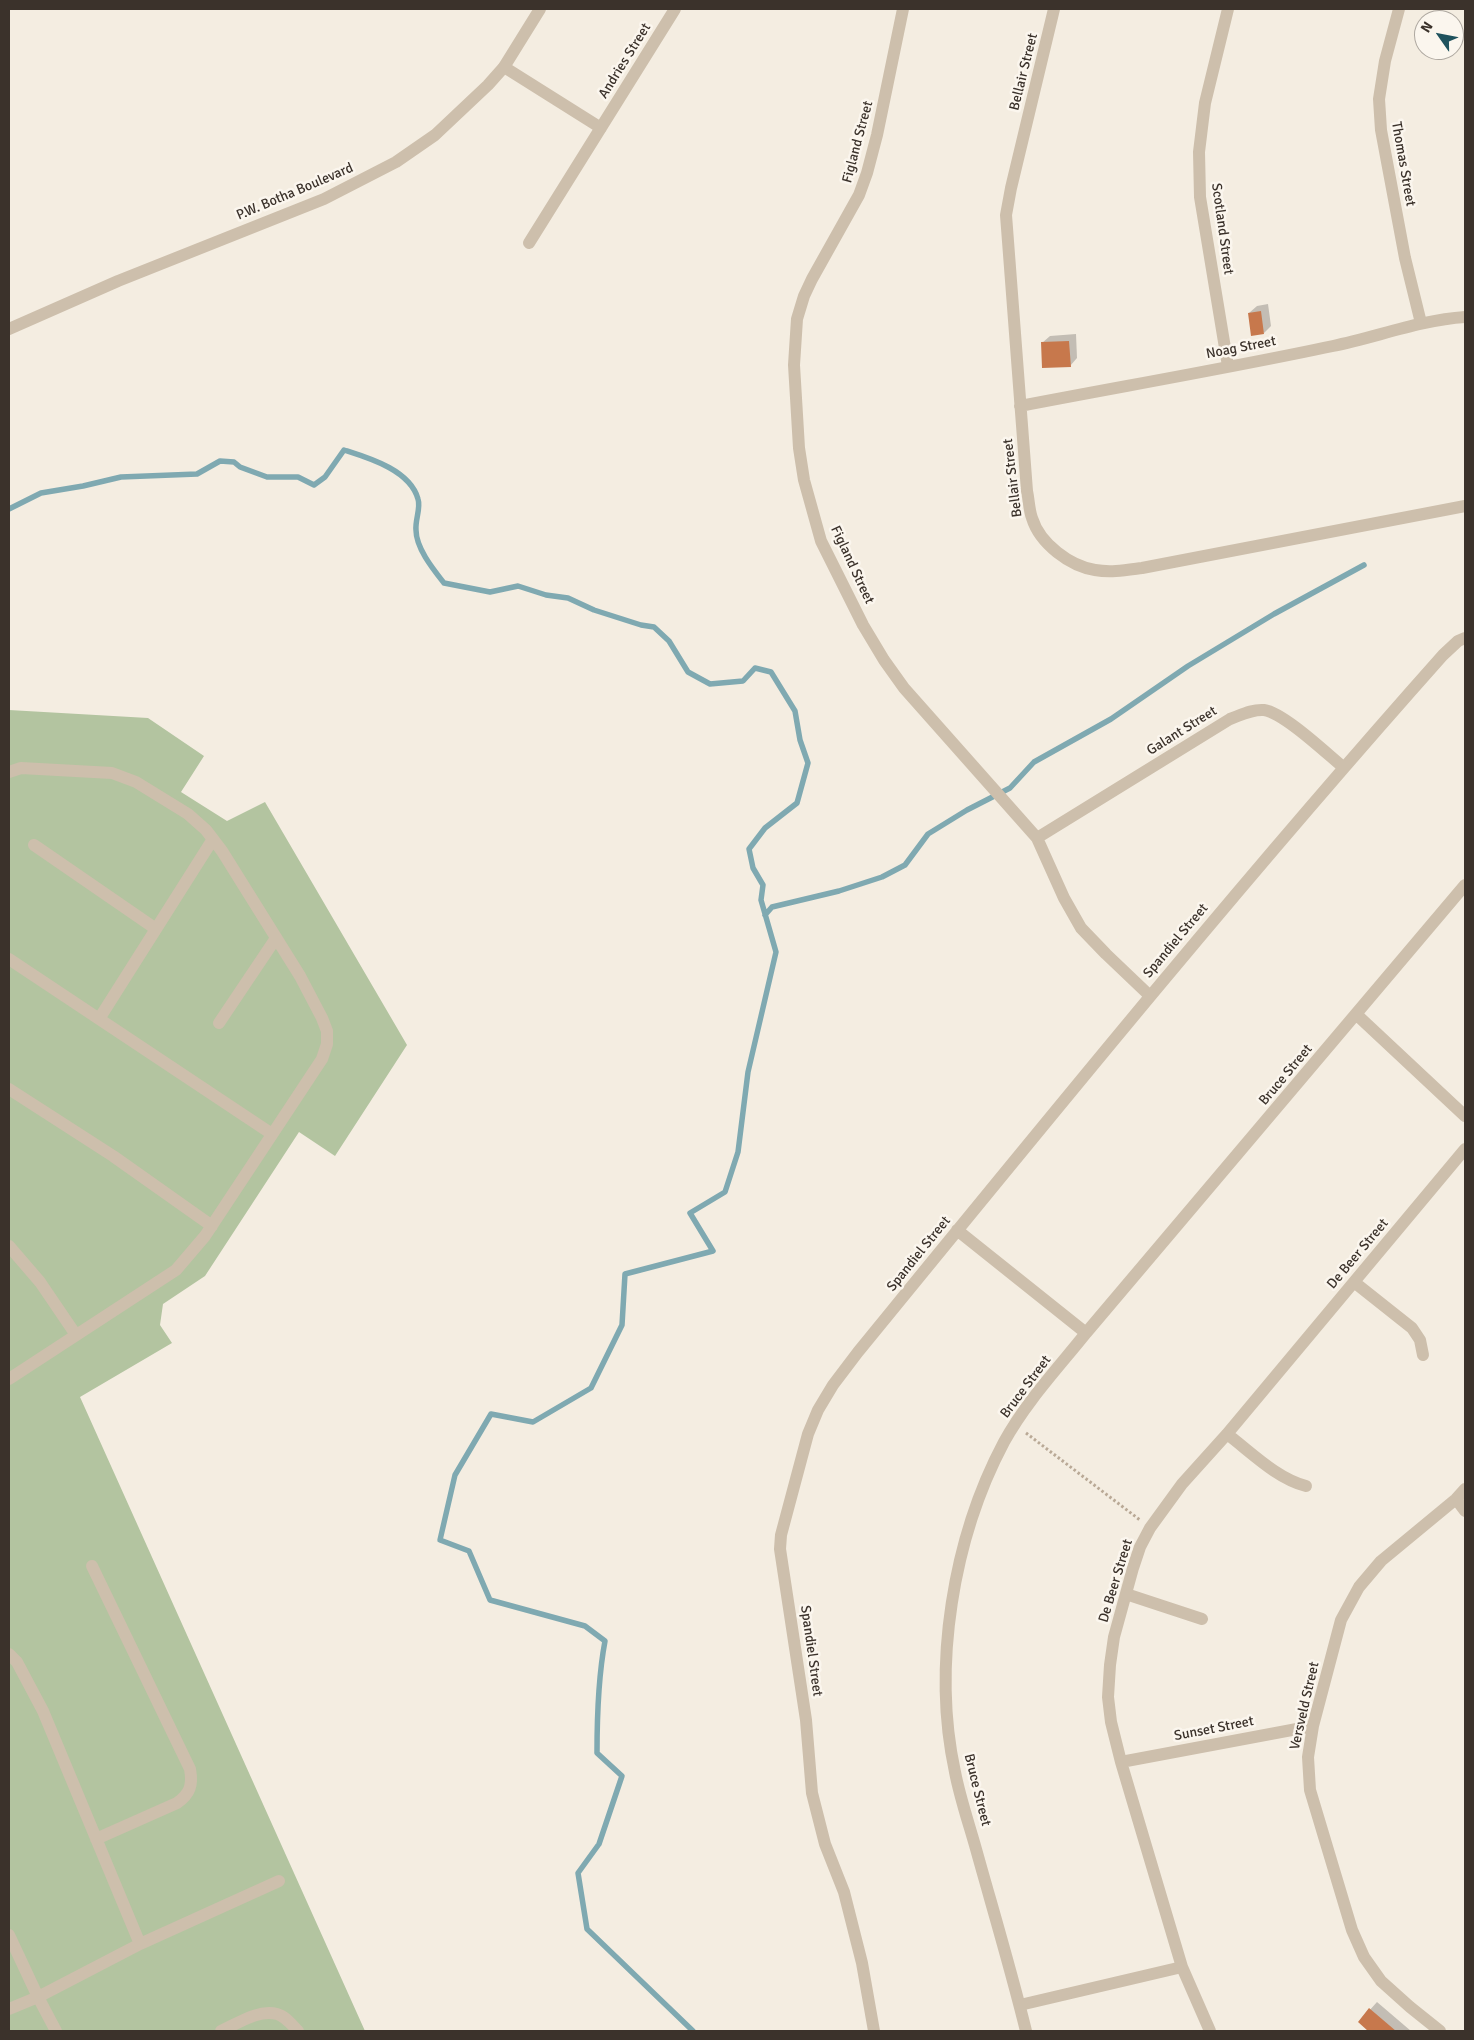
<!DOCTYPE html>
<html>
<head>
<meta charset="utf-8">
<style>
  body { margin:0 }
  #map { position:relative; width:1474px; height:2040px; overflow:hidden; background:#f4ede1; font-family:Signika,sans-serif }
  canvas { display:block }
  .frame { position:absolute; inset:0; border:10px solid #3b322b; pointer-events:none }
  .north { position:absolute; left:1414px; top:10px; width:50px; height:50px; box-sizing:border-box; background:#fbf6ee; border:1px solid #aea8a0; border-radius:50%; rotate:303deg; font-size:14px; font-weight:700; line-height:20px; text-align:center; color:#3b322b }
  .north::after { content:''; display:block; margin:auto; width:18px; height:22px; background:#1f525d; clip-path:polygon(50% 0,100% 100%,50% 72%,0 100%) }
</style>
</head>
<body>
<div id="map">
<canvas width="1474" height="2040"></canvas>
<div class="frame"></div>
<div class="north">N</div>
</div>
<script>
const ctx = document.querySelector('canvas').getContext('2d');
ctx.lineJoin = 'round';
function fill(path, color) { ctx.fillStyle = color; ctx.fill(path, 'evenodd'); }
function strokePath(path, color, width, dash) { ctx.strokeStyle = color; ctx.lineWidth = width; ctx.lineCap = dash ? 'butt' : 'round'; ctx.setLineDash(dash || []); ctx.stroke(path); }
function label(font, color, halo, rows, align = 'center') {
  ctx.font = font + ' Signika,sans-serif'; ctx.lineWidth = 5; ctx.setLineDash([]); ctx.textBaseline = 'middle'; ctx.strokeStyle = halo; ctx.fillStyle = color; for (const [text, x, y, turn = 0] of rows) {
    ctx.save(); ctx.translate(x, y); ctx.rotate((+turn || 0) * Math.PI / 180); ctx.textAlign = isNaN(turn) ? turn : align; if (halo) ctx.strokeText(text, 0, 0); ctx.fillText(text, 0, 0); ctx.restore();
  }
}
fill(new Path2D(`
  M9 710 148 718 204 756 181 792 227 821 265 802 407 1045 335 1156 299 1132 205 1276 163 1304 160 1325 172 1343 80 1397 365 2031H9Z`), '#b3c4a0');
fill(new Path2D(`
  M1268 304 1271 326 1264 333 1249 313 1257 306Z
  M1076 334 1077 358 1070 366 1042 343 1050 336Z
  M1377 2002 1411 2031H1370L1359 2022Z`), '#0003');
strokePath(new Path2D(`
  M9 509 41 493 83 486 121 477 197 474 220 461 234 462 240 467 267 477H298L314 485 325 477 344 450C369 458 410 470 418 499 421 508 415 520 416 530 416 548 433 569 444 583L490 592 518 586 546 595 568 598 594 610 641 625 654 627 669 641 688 672 710 684 743 681 755 668 771 672 795 711 800 740 808 763 797 803 765 828 749 849 753 868 763 885 761 900 776 952 748 1072 738 1152 725 1192 690 1213 713 1251 625 1274 622 1325 591 1388 533 1422 491 1414 455 1475 440 1540 469 1551 490 1600 585 1626 605 1641C598 1678 597 1715 597 1753L622 1776 599 1844 578 1873 587 1929 693 2031
  M765 915 772 907 839 891 882 877 905 865 928 834 967 810 1010 788 1034 762 1111 719 1188 666 1274 614 1364 565`), '#7fa9b1', 5.5);
fill(new Path2D(`
  M1261 311 1264 334 1251 336 1248 313Z
  M1069 341 1071 367 1042 368 1041 342Z
  M1369 2008 1396 2031H1368L1358 2022Z`), '#c7784c');
strokePath(new Path2D(`
  M1026 1433 1140 1520`), '#b9a996', 3, [2.5, 2.5]);
strokePath(new Path2D(`
  M903 9 877 135 867 173 859 195 812 279 804 296 797 319 794 365 796 398 799 448 804 480 821 541 863 625 884 660 904 688 1037 838 1064 898 1081 928 1106 954 1149 995
  M1054 9 1011 188 1006 215 1027 491C1029 500 1029 510 1032 518 1040 544 1070 566 1095 570 1111 573 1127 570 1142 568L1465 506
  M1228 9 1205 103 1199 152 1200 197 1228 366
  M1399 9 1385 61 1379 99 1381 130 1405 258 1421 323
  M504 67 601 128
  M529 243 675 9
  M1020 406C1124 386 1229 368 1333 346 1377 337 1420 320 1465 317
  M9 772 21 768 112 773 136 782 188 814 206 830 222 851 300 976 322 1018 327 1031V1044L322 1059 205 1236 176 1270 9 1379
  M1037 838 1230 719C1241 715 1252 709 1264 710 1284 713 1326 753 1343 767
  M34 845 156 929
  M9 959 272 1134
  M1357 1015 1465 1116
  M99 1019 213 839
  M219 1023 276 938
  M9 1089 113 1156 212 1226
  M957 1230 1086 1333
  M9 1246 40 1282 76 1335
  M1354 1282 1412 1328 1420 1340 1423 1355
  M1227 1434C1251 1452 1276 1478 1306 1486
  M1456 1499 1465 1511
  M92 1566 190 1769C193 1785 190 1794 177 1803L96 1839
  M1126 1594 1202 1619
  M9 1654 17 1662 43 1711 140 1944
  M1121 1762 1313 1726
  M9 1935 38 1997 56 2031
  M1020 2005 1182 1967
  M9 2009 38 1997 140 1944 279 1881
  M221 2031C237 2024 258 2009 277 2014 285 2016 292 2025 298 2031
  M874 2031 862 1963 844 1892 825 1844 812 1793 806 1720 780 1549 781 1535 808 1434 818 1410 833 1385 858 1352C1050 1117 1241 882 1443 655L1458 641 1465 638
  M1026 2031C1011 1970 993 1910 976 1849 969 1824 960 1798 955 1772 932 1666 953 1538 1004 1442 1026 1402 1058 1368 1086 1333L1465 885
  M1210 2031 1182 1967 1121 1762 1111 1722 1108 1697 1110 1665 1114 1637 1133 1568 1140 1547 1150 1528 1182 1484 1227 1434 1465 1149
  M1440 2031 1410 2007 1381 1981 1364 1957 1352 1930 1310 1790 1308 1757 1313 1726 1341 1620 1359 1587 1381 1561 1456 1499 1465 1489`), '#cdbfac', 12);
strokePath(new Path2D(`
  M9 329 118 281 324 199 396 162 435 135 488 85 504 67 540 9`), '#cdbfac', 12);
label('14px', '#3b322b', '#fbf6ee', [
  ["Andries Street",625,61,-58],
  ["Bellair Street",1024,72,-76],
  ["Figland Street",858,142,-75],
  ["Thomas Street",1403,164,80],
  ["P.W. Botha Boulevard",295,192,-23],
  ["Scotland Street",1222,229,82],
  ["Noag Street",1241,348,-11],
  ["Bellair Street",1013,478,-97],
  ["Figland Street",852,565,65],
  ["Galant Street",1182,731,-32],
  ["Spandiel Street",1176,941,-50],
  ["Bruce Street",1286,1075,-50],
  ["Spandiel Street",919,1254,-51],
  ["De Beer Street",1358,1254,-50],
  ["Bruce Street",1026,1387,-53],
  ["De Beer Street",1116,1581,-73],
  ["Spandiel Street",811,1651,82],
  ["Versveld Street",1305,1706,-77],
  ["Sunset Street",1214,1729,-11],
  ["Bruce Street",977,1790,76]
]);
</script>
</body>
</html>
